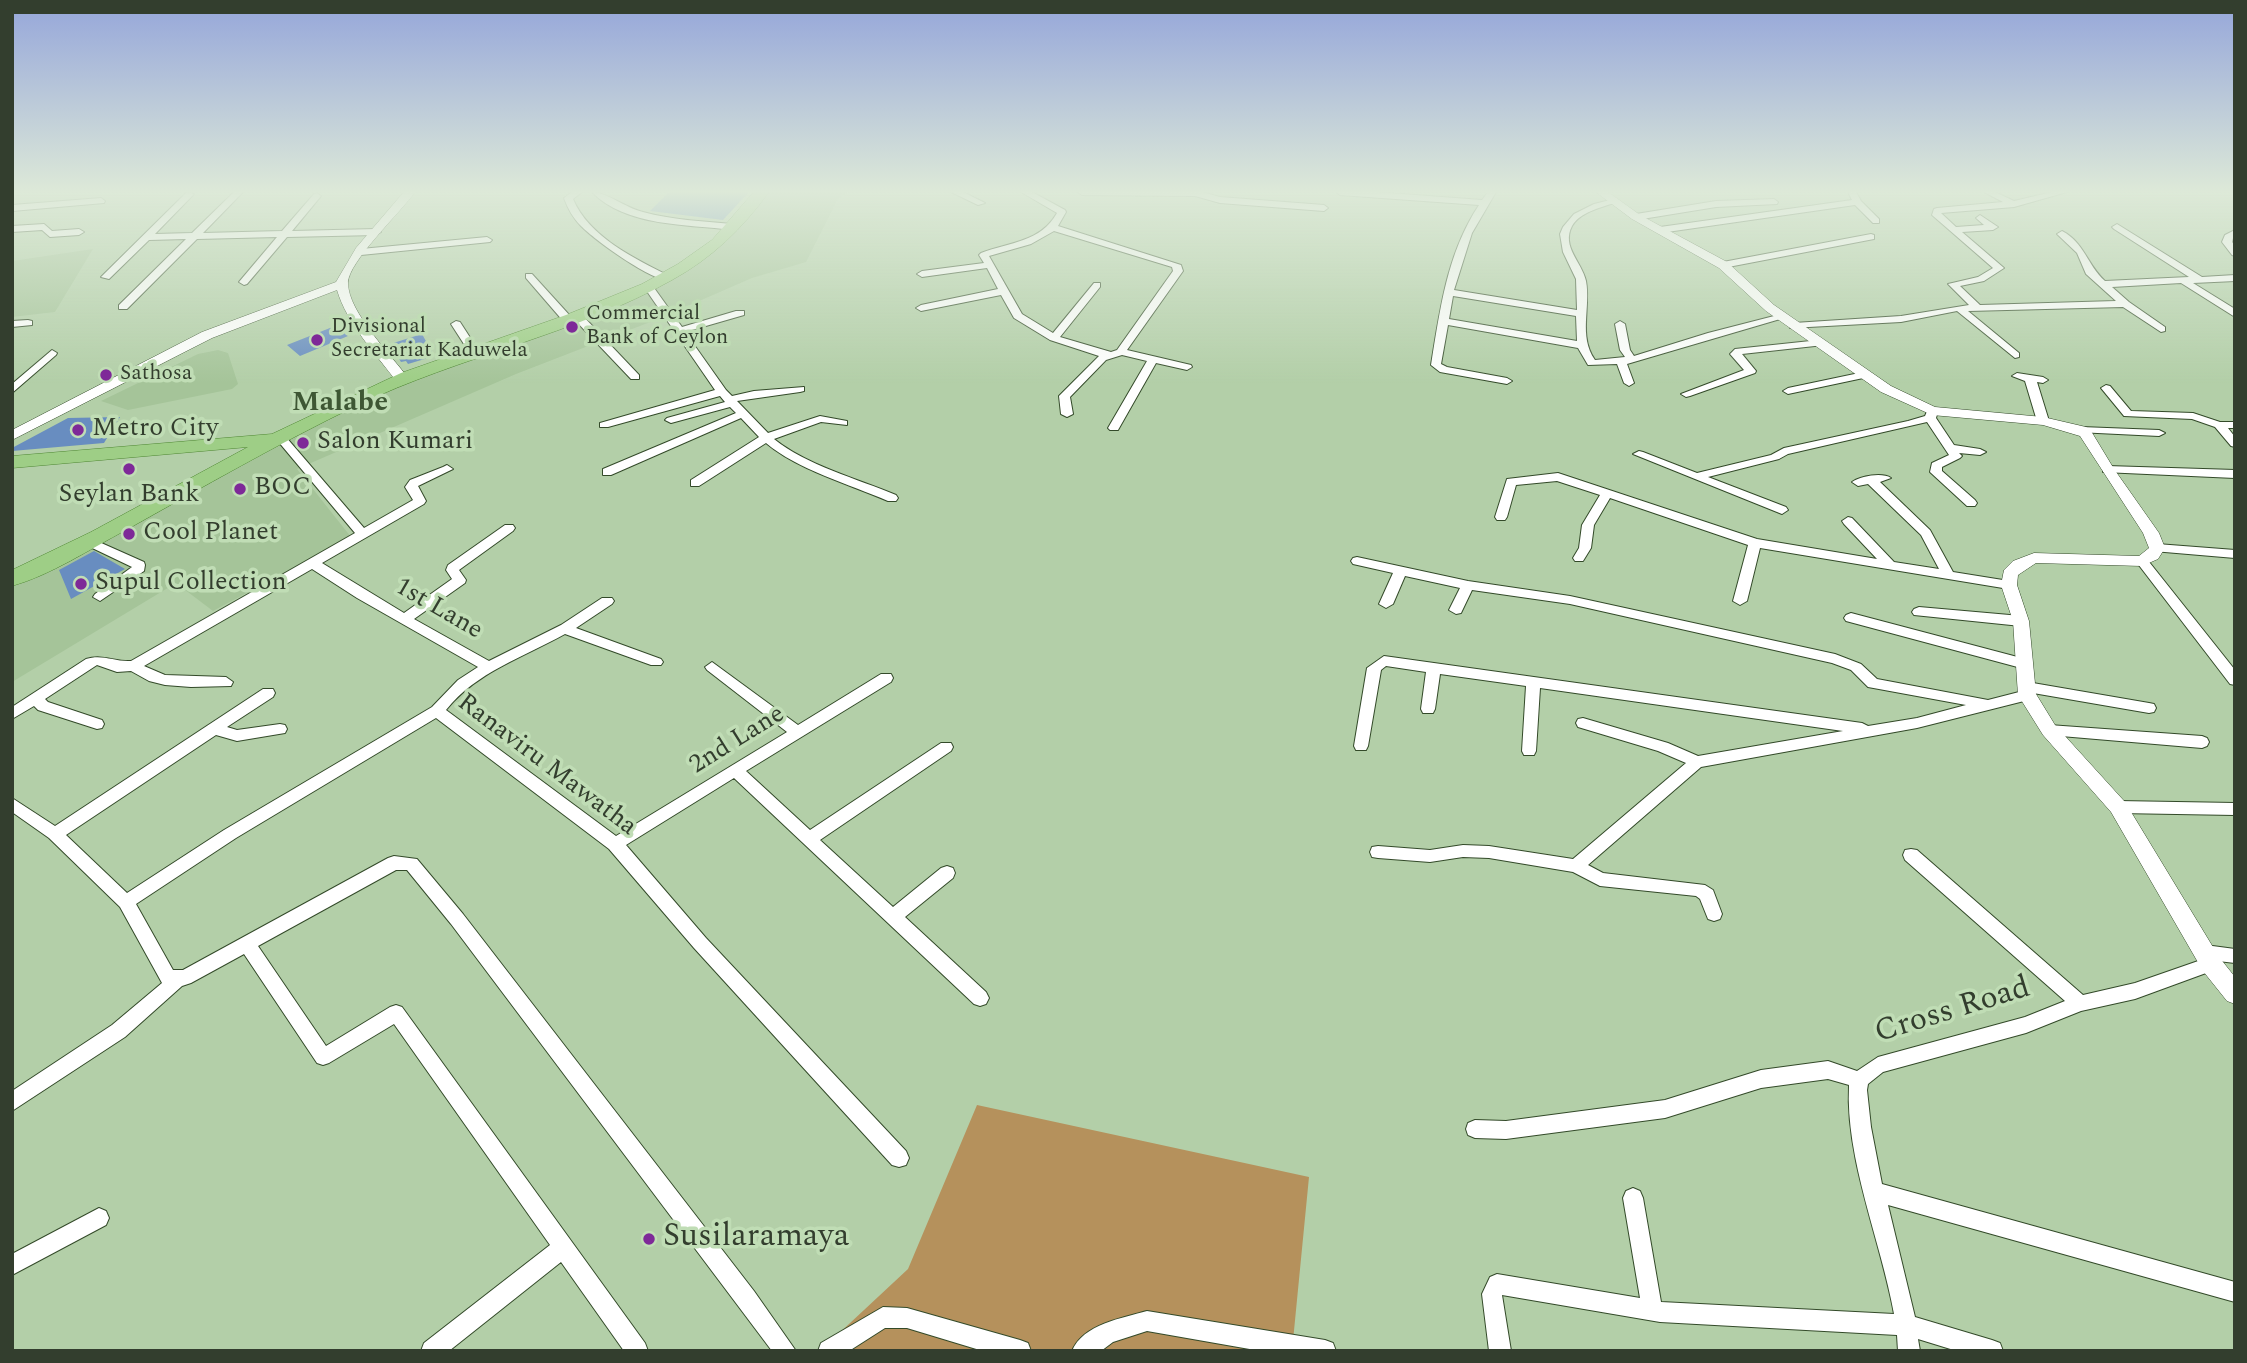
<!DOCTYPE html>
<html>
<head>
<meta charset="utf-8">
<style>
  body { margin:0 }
  #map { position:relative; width:2247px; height:1363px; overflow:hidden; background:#b3cfa8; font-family:Spectral,serif }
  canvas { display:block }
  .frame { position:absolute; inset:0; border:14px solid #333e2e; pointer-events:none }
</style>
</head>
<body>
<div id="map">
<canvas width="2247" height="1363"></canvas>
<div class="frame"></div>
</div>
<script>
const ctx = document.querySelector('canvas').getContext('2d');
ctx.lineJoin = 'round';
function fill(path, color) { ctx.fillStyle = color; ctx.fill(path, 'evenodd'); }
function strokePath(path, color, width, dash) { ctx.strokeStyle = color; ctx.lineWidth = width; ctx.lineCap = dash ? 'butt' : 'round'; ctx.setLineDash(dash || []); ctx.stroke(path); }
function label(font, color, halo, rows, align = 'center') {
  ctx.font = font + ' Spectral,serif'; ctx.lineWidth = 7; ctx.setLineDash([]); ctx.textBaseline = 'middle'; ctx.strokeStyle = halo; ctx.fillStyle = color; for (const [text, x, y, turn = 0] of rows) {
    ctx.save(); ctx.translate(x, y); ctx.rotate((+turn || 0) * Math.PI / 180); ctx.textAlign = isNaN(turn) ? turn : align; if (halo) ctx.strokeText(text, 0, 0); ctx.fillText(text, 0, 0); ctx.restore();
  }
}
fill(new Path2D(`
  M767 192H848L838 199 806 262 752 278 658 319 516 374 297 469 351 537 213 611 176 583 12 682V583L340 409 670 279Z
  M93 249 55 312 12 317V261Z
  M218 350 228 353 238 384 232 389 128 410 101 401 198 354Z`), '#a5c499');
fill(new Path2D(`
  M977 1105 1309 1177 1292 1351H820L908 1269Z`), '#b5915c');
fill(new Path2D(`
  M669 192H749L723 220 650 211Z
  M335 326 348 336 300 356 287 345Z
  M422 334 432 352 425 354 428 358 408 364 406 361 401 362 390 344Z
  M120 417 104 443 12 451V448L68 418Z
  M94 551 125 569 71 599 59 570Z`), '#688dc0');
const minor = new Path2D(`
  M187 192 194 194 155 234 192 233 234 192H243L203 233 282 231 314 194 317 193 321 196 292 231 376 229 381 232 376 235 287 237 247 284 244 285 239 282 277 237 197 239 127 309H119V305L186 239 149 240 109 279 101 277Z
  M572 192H582L573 199C589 237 634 258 669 276V280C651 281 595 240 581 226 573 218 568 209 564 198Z
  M592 192C606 192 626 208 643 212 672 220 702 221 732 224L737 227 732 230C687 224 626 227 592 192Z
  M951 192H963L985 203 978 205Z
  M1021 192H1032L1065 210 1066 212 1058 226 1181 265 1183 271 1127 350 1191 365 1192 367 1187 370 1156 363 1118 430H1110L1108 428 1147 361 1122 355 1106 360 1070 397 1073 414 1067 417 1061 414 1059 396 1099 356 1050 340 1014 318 1001 295 921 311 916 308 921 305 998 289 987 268 922 277 917 274 922 271 984 263 979 255 981 253C1010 242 1041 242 1057 213ZM1054 231 1172 267 1173 271 1117 350 1111 352 1060 337 1100 287V283H1094L1053 333 1022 314 989 256 1031 244Z
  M1078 192H1202L1220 197 1324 205 1328 208 1324 211 1220 203 1195 196 1082 195Z
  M1336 192H1376L1482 200 1488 192H1496L1472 233 1454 290 1577 310 1576 279 1563 252 1560 234 1563 227 1574 214 1594 204 1614 199V203C1600 208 1580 212 1572 226 1561 247 1582 262 1586 281 1591 307 1578 336 1595 360L1625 357 1620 350 1615 324 1620 321 1625 324 1630 350 1634 356 1708 333 1778 315 1787 317 1627 364 1634 383 1629 386 1624 383 1617 364 1588 365 1578 348 1448 325 1441 364 1447 367 1507 378 1512 381 1507 384 1440 372 1431 365C1440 310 1447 253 1479 205L1340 195ZM1453 296 1576 316 1577 341 1449 319Z
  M1848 192H1856L1861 201 1879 219V223H1873L1855 205 1660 233 1655 230 1660 227 1852 200Z
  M1984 192H1995L2014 201 2052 192H2067L2014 207 1941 213 1956 227 1984 225 1976 218 1980 215 1998 227 1993 230 1962 232 2004 268 1984 281 1960 286 1980 305 2116 301 2086 274 2077 253 2057 234 2062 231C2085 243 2087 265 2105 281L2189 277 2114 229 2112 227 2117 224 2202 277 2235 275V281L2193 283 2235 309V317L2181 283 2112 287 2129 302 2165 327V331L2161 332 2123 307 1968 311 2019 353V357L2015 358 1957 311 1901 322 1790 328V324L1794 323 1901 316 1969 305 1948 284 1978 277 1993 268 1932 215 1934 209 1937 208 2003 202Z
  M101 198 105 201 104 203 12 211V205Z
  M1774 199 1778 202 1777 204 1716 207 1636 220 1632 217 1636 214 1716 201Z
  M44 224 52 231 79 229 84 232 79 235 50 237 42 230 12 232V226Z
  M2235 230 2232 242 2235 246V256L2232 255 2222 242 2225 235Z
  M1871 234 1874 235V239L1723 268 1718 265 1723 262Z
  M487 237 492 240 490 242 361 255 356 252 361 249Z
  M526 274H532L572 318V322H564L526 278Z
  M646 285H652L682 327 736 311H744V315L685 332 726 390 732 396 754 391 804 387V391L800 392 737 401 768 433 820 416 847 421V425L821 422 774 439C806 465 858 479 896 495L898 498 896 501H888C849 484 798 470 766 443L699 486H691V480L759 437 741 418 611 475H603V469L736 413 730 407 671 423 665 420 667 418 725 402 720 396 608 427H600V423L715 390 644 287Z
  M577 313 581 314 639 375V379H631L573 318V314Z
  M28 320 32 321V325L12 327V321Z
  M456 321 460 322 480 353 479 355 475 356 471 355 451 324Z
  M1820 340 1824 341V345L1742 354 1756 371 1755 373 1690 396 1686 397 1681 394 1744 370 1730 354 1735 349Z
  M52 350 57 353 56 355 12 393V384Z
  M1864 372 1869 375 1868 377 1788 394 1783 391 1788 388Z
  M2017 373 2043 377 2048 380 2043 383 2037 382 2049 421 2047 423 2043 424 2037 421 2025 381 2012 376Z
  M2106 385 2110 386 2131 411 2193 413 2220 422H2235V428H2228L2235 437V447L2231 446 2215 427 2192 419 2124 416 2101 388Z
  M1932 408 1938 411 1936 418 1954 445 1980 449 1986 452 1980 455 1959 453 1962 456 1960 458 1942 467V471L1975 500 1977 503 1975 506H1967L1930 472 1932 463 1949 455 1927 422 1788 454 1779 459 1708 477 1786 507 1788 510 1782 514 1633 454 1639 451 1643 452 1697 473 1771 455 1784 448 1908 421 1925 416 1928 409Z
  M2081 427 2159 430 2165 433 2159 436 2077 432 2075 430Z
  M281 435 285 436 364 528 413 500 405 487 410 480 443 467 447 465 453 469 418 486 426 501 424 504 322 563 404 613 452 579 446 570 448 565 505 525H513L515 528 513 531 459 570 466 580 465 583 414 619 489 661 561 625 602 598H612L614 601 612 604 576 628 661 659 663 662 661 665H651L565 634C524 657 476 672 446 710L616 836 787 732 707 670 705 667 712 662 798 725 881 674H891L893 678 891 682 746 771 810 830 941 743H951L953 747 951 751 820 840 893 907 941 868 947 866 953 868 955 873 953 878 905 917 986 992 989 998 986 1004 980 1006 974 1004 734 778 626 845 706 938 906 1151 909 1158 906 1165 899 1167 892 1165 694 948 609 849 436 718 236 838 136 904 173 970H183L388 858 394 856 417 859 463 914 754 1291 796 1351H772L451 924 407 870H396L258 946 326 1046 390 1007 396 1005 402 1007 645 1343 648 1351H624L561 1262 449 1351H421L424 1343 550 1245 394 1024 329 1063 323 1065 317 1063 244 954 191 983 182 986 125 1037 12 1111V1091L112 1025 162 983 120 907 49 838 12 812V798L55 826 263 689H273L275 693 273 697 227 727 237 730 280 724 285 725 287 729 285 733 237 741 216 735 66 835 127 893 224 830 432 707 458 680 478 667 357 598 312 569 144 666 165 675 226 677 233 682 231 686 191 687 165 685 149 681 131 671 117 672 97 665 45 699 48 702 102 720 104 724 102 728 97 729 38 710 34 706 12 719V707L86 659C103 654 114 662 131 661L355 533 277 440 275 438Z
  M2107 466 2235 470V478L2103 472V468Z
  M1558 473 1757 539 1877 559 1844 524 1842 521 1848 517 1852 518 1894 562 1939 569 1921 535 1868 484 1858 486 1852 482C1861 476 1882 472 1891 478L1880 482 1930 530 1953 572 2009 581 2015 585 2009 589 1760 548 1747 601 1740 605 1733 601 1748 545 1610 498 1594 525 1591 548 1583 561H1575L1573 558 1579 548 1582 525 1600 495 1557 481 1516 485 1507 517 1505 520H1497L1495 517 1507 479Z
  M90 538 144 562 145 565 144 571 100 601 93 597 95 594 132 567 86 545 84 542 86 539Z
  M2157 544 2235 550V558L2153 551 2151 548 2153 545Z
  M1357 557 1468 581 1570 596 1835 654 1861 664 1877 679 1988 700 2023 691 2020 687 2027 682 2149 703 2154 704 2156 708 2154 712 2149 713 2033 693 2032 699 1917 728 1701 767 1588 865 1603 873 1705 885 1713 890 1722 914 1720 919 1714 921 1708 919 1700 899 1696 896 1600 886 1573 872 1489 858 1463 857 1430 862 1378 858 1372 857 1370 852 1372 847 1378 846 1430 850 1463 845 1489 846 1573 859 1686 763 1658 751 1578 727 1576 723 1578 719 1583 718 1668 743 1698 756 1843 731 1540 688 1536 751 1534 755H1524L1522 751 1526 686 1440 674 1435 709 1433 713H1423L1421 709 1426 672 1386 666 1381 670 1368 746 1366 750H1356L1354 746 1367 668 1384 656 1862 723 1868 726 1917 718 1966 705 1868 687 1851 670 1832 663 1570 604 1472 590 1461 613 1456 614 1449 610 1460 588 1405 576 1393 604 1386 608 1379 604 1393 573 1353 564 1351 561 1353 558Z
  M2142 557 2146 558 2235 670V685L2230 684 2138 564 2136 561Z
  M1919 607 2021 616 2028 621 2021 626 1914 615 1912 612 1914 609Z
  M1851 613 2025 659 2032 664 2025 669 1846 621 1844 618 1846 615Z
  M2049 725 2202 736 2207 738 2209 742 2207 746 2202 748 2049 735 2044 734 2042 730 2044 726Z
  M2118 801 2235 803V815L2118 813 2113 811 2110 807 2113 803Z
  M1911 849 1917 850 2083 995 2135 983 2204 959 2199 957 2197 952 2199 947 2205 945 2235 949V963L2218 961 2217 969 2135 999 2081 1011 2026 1033 1883 1072 1868 1084 1867 1090 1871 1127 1882 1184 2235 1282V1302L1888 1205 1915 1317 1992 1340 2000 1343 2003 1351H1957L1918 1339 1920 1351H1898L1897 1335 1660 1322 1502 1295 1511 1351H1489L1482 1294 1490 1277 1497 1274 1640 1298 1623 1198 1626 1191 1633 1188 1640 1191 1643 1198 1661 1302 1894 1314C1881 1241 1845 1159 1849 1085L1828 1079 1761 1088 1665 1118 1506 1139 1475 1138 1468 1135 1466 1129 1468 1123 1475 1120 1506 1121 1665 1100 1761 1070 1828 1061 1857 1071 1878 1057 2025 1017 2065 1001 1905 860 1903 855 1905 850Z
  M99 1208 106 1211 109 1218 106 1225 12 1275V1254Z
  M883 1307 907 1308 1020 1340 1028 1343 1031 1351H983L907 1328H885L849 1351H818L821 1343Z
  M1147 1311 1325 1340 1333 1343 1336 1351H1261L1147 1331 1113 1342 1101 1351H1072C1083 1324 1123 1318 1147 1311Z`);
const tertiary = new Path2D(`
  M404 192H415C401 212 348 262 348 283 348 312 392 356 409 379L407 382H397C376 354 347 324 337 290L212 338 12 440V430L202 332 336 282 356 248Z
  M1596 192H1608L1640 215 1727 262 1774 305 1891 386 1935 407 2043 417 2086 427 2091 431 2114 469 2159 533 2165 548 2158 559 2142 566 2036 563 2018 575 2017 585 2029 621 2036 694 2055 725 2125 802 2219 957 2235 977V1004L2227 1001 2203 971 2111 812 2043 735 2018 695 2013 621 2001 585 2004 570 2013 561 2034 553 2139 556 2149 548 2143 533 2080 436 2043 425 1932 415 1881 392 1766 311 1719 268 1632 219Z`);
const primary = new Path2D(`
  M754 192H769C742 229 712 258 672 280 574 335 460 356 358 405 279 443 203 487 126 530 90 549 51 575 12 586V570L91 532 248 447 12 468V456L272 434 401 373 566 315 642 284 678 264 712 240Z`);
strokePath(minor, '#334a29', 2);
strokePath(tertiary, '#334a29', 1);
strokePath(primary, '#4f8733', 1);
fill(minor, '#fff');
fill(tertiary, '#fff');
fill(primary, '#9ece86');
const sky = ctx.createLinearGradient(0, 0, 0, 383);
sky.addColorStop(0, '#95a6da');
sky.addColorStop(0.5, '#dde9d8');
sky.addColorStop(1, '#dde9d800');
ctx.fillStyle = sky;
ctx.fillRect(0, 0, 2247, 383);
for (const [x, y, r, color] of [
  [572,327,7,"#7e2998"],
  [317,340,7,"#7e2998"],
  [106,375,7,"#7e2998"],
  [78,430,7,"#7e2998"],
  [303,443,7,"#7e2998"],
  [129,469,7,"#7e2998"],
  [240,489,7,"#7e2998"],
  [129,534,7,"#7e2998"],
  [81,584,7,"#7e2998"],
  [649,1239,7,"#7e2998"]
]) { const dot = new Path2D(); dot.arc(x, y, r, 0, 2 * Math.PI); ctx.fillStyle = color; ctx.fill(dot); strokePath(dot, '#c0ddb5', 2.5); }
label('21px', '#333e2e', '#c0ddb5', [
  ["Commercial",586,315],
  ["Bank of Ceylon",586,339],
  ["Divisional",331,328],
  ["Secretariat Kaduwela",331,352],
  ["Sathosa",120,375]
], 'left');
label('26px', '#333e2e', '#c0ddb5', [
  ["Metro City",92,430],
  ["Salon Kumari",317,443],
  ["BOC",254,489],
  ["Seylan Bank",129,496,"center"],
  ["Cool Planet",143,534],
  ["Supul Collection",95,584]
], 'left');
label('26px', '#333e2e', '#c0ddb5', [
  ["1st Lane",438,610,30],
  ["2nd Lane",738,741,-32],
  ["Ranaviru Mawatha",546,766,37]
]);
label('bold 28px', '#3e5734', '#c0ddb5', [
  ["Malabe",340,405]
]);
label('32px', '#333e2e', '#c0ddb5', [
  ["Cross Road",1953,1012,-17]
]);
label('32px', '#333e2e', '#c0ddb5', [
  ["Susilaramaya",663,1239]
], 'left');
</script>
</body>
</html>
